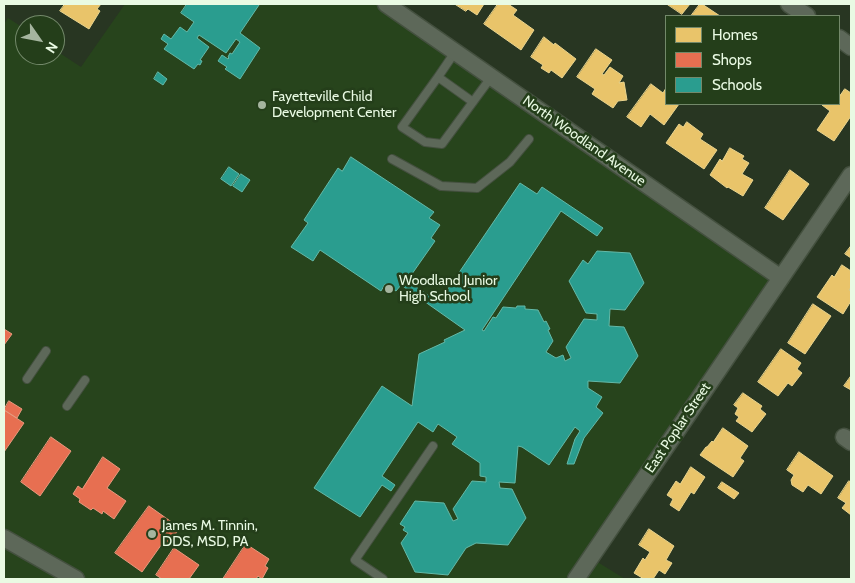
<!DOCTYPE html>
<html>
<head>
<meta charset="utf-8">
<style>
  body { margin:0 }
  #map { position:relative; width:855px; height:583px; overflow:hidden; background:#283622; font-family:Cabin,sans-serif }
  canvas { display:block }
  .frame { position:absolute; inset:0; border:5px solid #e9fae3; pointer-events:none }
  .legend { position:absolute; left:665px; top:15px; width:175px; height:90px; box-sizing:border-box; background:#243e1a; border:1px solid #73896a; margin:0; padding:6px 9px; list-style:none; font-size:15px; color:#e9fae3 }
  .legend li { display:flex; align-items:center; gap:10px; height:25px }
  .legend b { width:25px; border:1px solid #73896a }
  .north { position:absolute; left:15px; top:15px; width:50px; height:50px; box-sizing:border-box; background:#243e1a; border:1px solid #73896a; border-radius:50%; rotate:123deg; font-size:14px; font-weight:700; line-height:20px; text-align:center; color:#e9fae3 }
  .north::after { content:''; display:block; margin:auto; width:18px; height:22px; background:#a5b59f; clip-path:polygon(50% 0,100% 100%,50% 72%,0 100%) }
</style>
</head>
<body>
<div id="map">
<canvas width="855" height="583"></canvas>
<div class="frame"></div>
<ul class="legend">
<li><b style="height:14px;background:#e9c46a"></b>Homes</li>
<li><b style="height:14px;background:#e76f51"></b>Shops</li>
<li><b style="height:14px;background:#2a9d8f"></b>Schools</li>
</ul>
<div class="north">N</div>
</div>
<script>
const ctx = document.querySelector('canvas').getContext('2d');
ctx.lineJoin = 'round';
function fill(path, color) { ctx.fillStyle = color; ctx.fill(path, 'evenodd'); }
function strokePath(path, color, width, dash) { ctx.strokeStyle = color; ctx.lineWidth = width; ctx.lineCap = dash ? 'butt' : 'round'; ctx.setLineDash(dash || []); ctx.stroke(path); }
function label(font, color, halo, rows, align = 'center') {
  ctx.font = font + ' Cabin,sans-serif'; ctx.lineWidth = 5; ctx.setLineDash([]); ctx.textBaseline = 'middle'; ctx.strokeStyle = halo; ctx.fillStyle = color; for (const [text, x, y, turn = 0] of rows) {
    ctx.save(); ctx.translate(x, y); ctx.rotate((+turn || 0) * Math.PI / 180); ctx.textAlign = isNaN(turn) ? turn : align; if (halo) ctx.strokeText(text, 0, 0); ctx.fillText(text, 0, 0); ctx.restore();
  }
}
fill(new Path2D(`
  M125 4H386L781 278 591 558 625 579H4V24L8 18 25 29V55H55V50L81 67Z`), '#27441c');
const homes = new Path2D(`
  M65 4H101L97 9 100 11 89 29 60 11Z
  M455 4H484L477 15 468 9 466 11Z
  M498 4H508L517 10 513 15 534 30 521 50 484 24Z
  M667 4H690L682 14Z
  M700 4H702L720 16H691Z
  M544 37 554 45 555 43 576 59 562 78 551 70 549 73 541 68 543 65 531 57Z
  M596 49 612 60 602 74 604 75 610 67 623 76 619 83 624 82 627 100 618 101 613 108 592 94 595 89 577 77Z
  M651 84 663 93 666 88V104H679L664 125 650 114 641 127 627 117Z
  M845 89 851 93V116L834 141 817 130 830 111 822 105 839 104V94L840 95Z
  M687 122 703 134 700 139 717 150 704 169 666 143 679 124 683 127Z
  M730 148 744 156 742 159 749 163 742 174 753 180 743 196 728 187 727 188 710 175 720 159 722 161Z
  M790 170 809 184 783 220 765 208Z
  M851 246V258L845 254Z
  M842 265 851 271V287L849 290 851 291V301L843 314 817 297 832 275 834 277Z
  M813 304 831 316 805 354 788 343Z
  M781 349 801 363 797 369 802 373 792 386 788 383 778 396 758 382Z
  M851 376V390L844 386Z
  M743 393 762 406 760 409 766 414 752 432 736 421 739 417 735 414 738 408 734 405Z
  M723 428 748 446 740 458 744 461 733 477 700 455 706 447H707L712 441 713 442Z
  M799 452 833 476 821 494 808 485 803 492 792 485 791 480 794 475 787 470Z
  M691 467 705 477 694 494 691 492 679 511 670 505 673 499 667 495 676 481 680 484Z
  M849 481 851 482V515L842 508 846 503 838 498Z
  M722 482 739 493 734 499 718 488Z
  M649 529 674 546 666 560 672 563 665 574 659 570 653 579H644L634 573 643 558 645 560 650 552 639 545Z`);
fill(homes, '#e9c46a');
strokePath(homes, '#e9d48e', 1);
const shops = new Path2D(`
  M4 329 12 334 4 345Z
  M9 401 22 409 17 418 4 410Z
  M4 410 24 423 4 452Z
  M51 437 71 451 40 496 21 482Z
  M103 457 120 469 107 488 126 501 114 519 103 511 102 514 93 508 91 510 79 502 80 499 73 494 78 486 82 489Z
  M149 506 180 528 168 544 164 541 142 572 115 553Z
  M246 544 269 559 265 566 268 568 262 579 258 576 256 579H223Z
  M174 548 199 565 189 579H162L156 575Z`);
fill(shops, '#e76f51');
strokePath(shops, '#e8997d', 1);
const schools = new Path2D(`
  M187 4H257L259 5 240 33 260 48 240 79 225 69 227 67 218 61 222 55 228 59 229 58 228 57 230 53 232 54 240 42 236 39 226 53 199 35 197 38 209 47 200 60 202 61 200 65 198 64 194 69 164 49 168 44 161 39 164 34 171 39 180 27 187 32 194 22 181 13Z
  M158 72 167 79 163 85 154 79Z
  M351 157 434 212 429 218 440 225 431 238 435 241 407 281 439 302 520 183 537 194 542 187 603 228 597 236 561 211 482 330 484 331 493 317 496 318 503 307 516 308 517 306H525V309L538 310 544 322 546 321 550 329 548 330 553 341 546 352 556 358 563 355 565 361 571 358 566 347 584 319 597 320V314L586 313 569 281 583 260 588 264 597 251 630 253 644 283 625 310 610 309 609 326 624 327 638 356 620 383 588 381V388L602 397 596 407 603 413 584 438 574 464H567L575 439 580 431 575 427 549 465 522 447 518 446 515 483 499 482 500 488 512 489 526 518 508 545 476 543 466 548 448 575 415 572 401 543 408 533 403 530 405 527 400 524 415 501 444 503 453 521 458 519 453 509 472 481 486 482V477L480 476V463L452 444 457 437 438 424 433 432 418 422 382 476 395 485 391 491 382 485 360 517 314 488 382 386 412 406 419 354 445 342 444 340 465 330 404 287 401 285 396 291 385 284 381 291 320 250 313 261 291 247 308 223 304 220 338 168 342 171Z
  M229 167 239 174 231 186 221 179Z
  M241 174 250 180 242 192 233 186Z`);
fill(schools, '#2a9d8f');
strokePath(schools, '#63b9a8', 1);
const service = new Path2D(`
  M438 77 455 52
  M473 102 438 77 402 127 425 142 442 144 492 76
  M392 159 441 186 477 188 510 162 529 139
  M27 379 46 351
  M67 406 85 380
  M383 579 355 560 433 446`);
const minor = new Path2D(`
  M386 4 781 278
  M789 4 807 16
  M839 38 851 47
  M844 437 851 442
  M4 538 76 579
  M576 579 851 175`);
strokePath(service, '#44503f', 10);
strokePath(minor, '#44503f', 19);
strokePath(service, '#5d6859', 8);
strokePath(minor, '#5d6859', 16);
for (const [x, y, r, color] of [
  [262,105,5,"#a5b59f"],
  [389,289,5,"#a5b59f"],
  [152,534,5,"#a5b59f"]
]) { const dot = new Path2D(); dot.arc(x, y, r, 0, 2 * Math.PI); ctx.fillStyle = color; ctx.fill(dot); strokePath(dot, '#243e1a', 2); }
label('14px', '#e9fae3', '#243e1a', [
  ["Fayetteville Child",272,97],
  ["Development Center",272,113],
  ["Woodland Junior",399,281],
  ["High School",399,297],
  ["James M. Tinnin,",162,526],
  ["DDS, MSD, PA",162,542]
], 'left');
label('14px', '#e9fae3', '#243e1a', [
  ["North Woodland Avenue",584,141,35],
  ["East Poplar Street",678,428,-56]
]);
</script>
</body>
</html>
